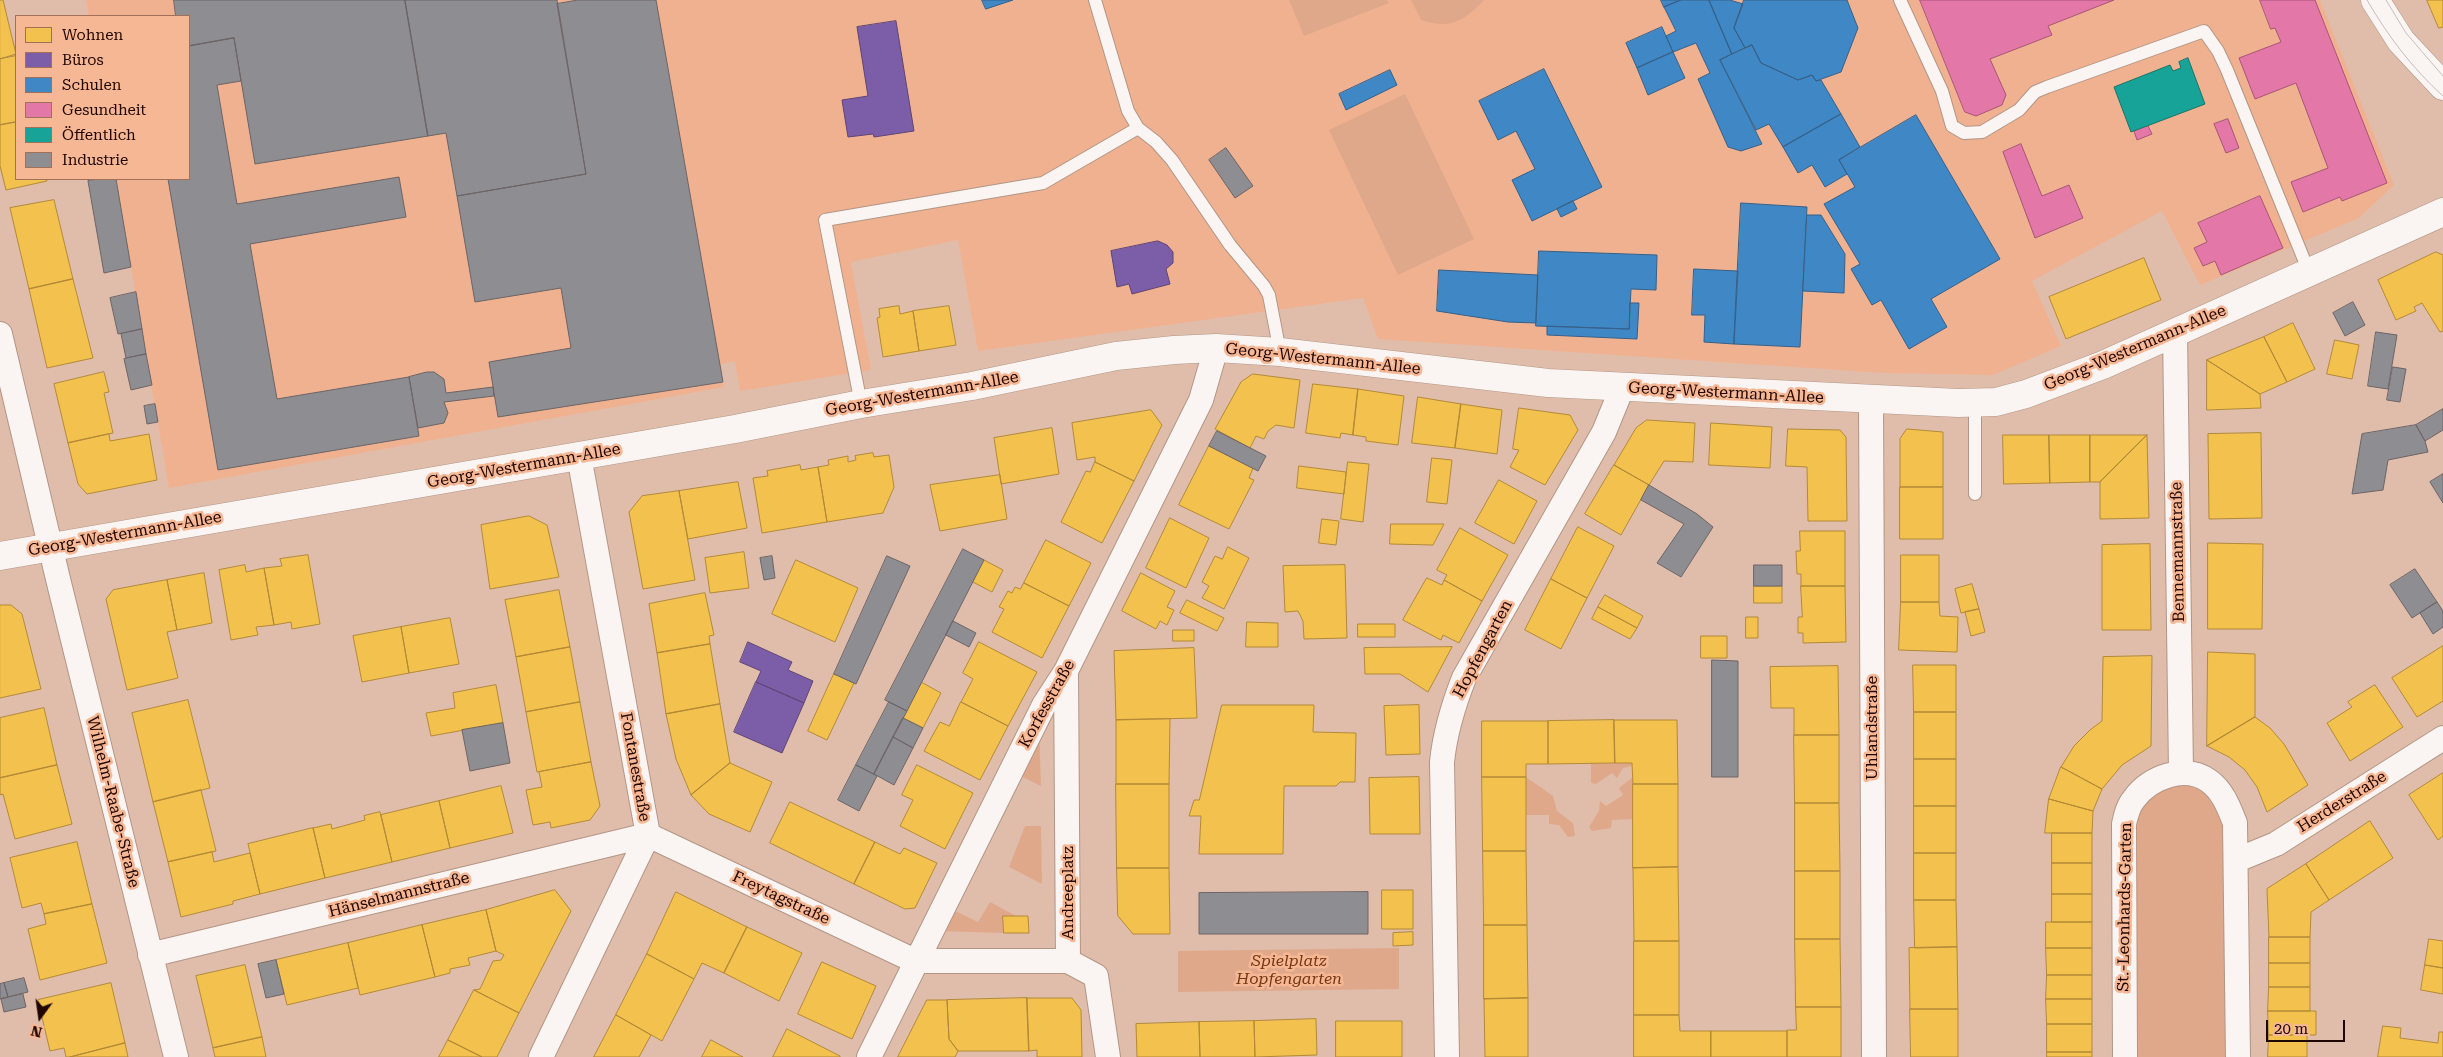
<!DOCTYPE html>
<html>
<head>
<meta charset="utf-8">
<style>
  body { margin:0 }
  #map { position:relative; width:2443px; height:1057px; overflow:hidden; background:#e0bdab; font-family:"Roboto Serif",serif }
  canvas { display:block }
  .legend { position:absolute; left:15px; top:15px; width:175px; height:165px; box-sizing:border-box; background:#f6b795; border:1px solid #a07059; margin:0; padding:6px 9px; list-style:none; font-size:15px; color:#200600 }
  .legend li { display:flex; align-items:center; gap:10px; height:25px }
  .legend b { width:25px; border:1px solid #a07059 }
  .north { position:absolute; left:15px; top:992px; width:50px; height:50px; -webkit-text-stroke:4px #f6b795; paint-order:stroke; rotate:194deg; font-size:14px; font-weight:700; line-height:20px; text-align:center; color:#200600 }
  .north::after { content:''; display:block; margin:auto; width:18px; height:22px; background:#200600; clip-path:polygon(50% 0,100% 100%,50% 72%,0 100%) }
  .scale { position:absolute; left:2266px; top:1020px; width:79px; height:22px; box-sizing:border-box; border:2px solid #200600; border-top:0; padding-left:6px; font-size:15px; line-height:18px; white-space:nowrap; color:#200600; -webkit-text-stroke:4px #f6b795; paint-order:stroke }
</style>
</head>
<body>
<div id="map">
<canvas width="2443" height="1057"></canvas>
<ul class="legend">
<li><b style="height:14px;background:#f2c14e"></b>Wohnen</li>
<li><b style="height:14px;background:#7b5ea7"></b>Büros</li>
<li><b style="height:14px;background:#3f88c5"></b>Schulen</li>
<li><b style="height:14px;background:#e377a8"></b>Gesundheit</li>
<li><b style="height:14px;background:#17a398"></b>Öffentlich</li>
<li><b style="height:14px;background:#8d8d92"></b>Industrie</li>
</ul>
<div class="north">N</div>
<div class="scale">20 m</div>
</div>
<script>
const ctx = document.querySelector('canvas').getContext('2d');
ctx.lineJoin = 'round';
function fill(path, color) { ctx.fillStyle = color; ctx.fill(path, 'evenodd'); }
function strokePath(path, color, width, dash) { ctx.strokeStyle = color; ctx.lineWidth = width; ctx.lineCap = dash ? 'butt' : 'round'; ctx.setLineDash(dash || []); ctx.stroke(path); }
function label(font, color, halo, rows, align = 'center') {
  ctx.font = font + ' "Roboto Serif",serif'; ctx.lineWidth = 5; ctx.setLineDash([]); ctx.textBaseline = 'middle'; ctx.strokeStyle = halo; ctx.fillStyle = color; for (const [text, x, y, turn = 0] of rows) {
    ctx.save(); ctx.translate(x, y); ctx.rotate((+turn || 0) * Math.PI / 180); ctx.textAlign = isNaN(turn) ? turn : align; if (halo) ctx.strokeText(text, 0, 0); ctx.fillText(text, 0, 0); ctx.restore();
  }
}
fill(new Path2D(`
  M86 0H2320L2394 185 2359 218 2200 285 2162 211 2032 281 2061 346 1993 375 1883 373 1378 339 1363 298 978 351 958 240 851 262 871 370 740 391 735 361 720 364 724 387 169 488 116 179H189V16H89Z`), '#f0b190');
fill(new Path2D(`
  M1289 0H1387L1389 3 1304 36Z
  M1411 0H1484C1464 21 1450 30 1421 20Z
  M1405 94 1474 239 1398 275 1329 130Z
  M1039 729 1041 786 1017 774Z
  M1632 763V766L1623 768 1617 778 1612 773 1596 784 1591 783V764Z
  M2181 772 2228 806 2238 1057H2124L2127 811Z
  M1526 777 1553 796 1557 811 1573 823 1575 836 1568 837 1559 825 1549 824V815H1526Z
  M1633 777V819L1612 820 1611 828 1592 831 1589 827 1599 811 1600 801 1606 806 1623 795 1619 788Z
  M1025 826H1041L1042 884 1009 867Z
  M990 902 1016 916H1003V933L939 931 949 908 978 922Z
  M1399 948V989L1178 992V951Z`), '#dfa88a');
const homes = new Path2D(`
  M0 0H3L16 54 0 59Z
  M2427 0H2443V27L2439 28Z
  M16 56V122L0 125V59Z
  M16 122V179H46L47 181 6 190 0 166V125Z
  M54 200 73 279 29 289 10 208Z
  M2436 252 2443 255V331L2440 332 2422 303 2414 307 2416 311 2396 320 2378 280Z
  M2144 258 2161 300 2066 339 2049 297Z
  M73 279 93 358 47 368 29 289Z
  M899 306 900 314 913 311 919 351 883 357 877 318 880 317 879 309Z
  M949 306 956 345 919 351 913 311Z
  M2293 323 2315 369 2287 382 2264 337Z
  M2264 337 2287 382 2260 394 2207 360Z
  M2335 340 2359 345 2352 379 2327 374Z
  M2207 360 2260 394 2261 408 2207 410Z
  M104 372 109 392 104 393 113 433 68 443 54 384Z
  M1253 374 1300 380 1294 428 1276 425 1268 431 1264 439 1256 436 1250 448 1215 429 1241 382Z
  M1313 384 1358 389 1353 435 1341 433 1340 438 1306 433Z
  M1358 389 1404 396 1398 445 1366 441V437L1353 435Z
  M1418 397 1461 404 1455 448 1412 443Z
  M1461 404 1502 410 1497 454 1455 448Z
  M1519 408 1570 415 1578 430 1545 485 1510 467 1519 450 1513 449Z
  M1151 410 1162 425 1134 481 1095 462V457L1077 460 1072 423Z
  M1647 420 1695 423 1693 462 1664 461 1649 485 1614 465 1636 428Z
  M1711 423 1772 427 1770 468 1709 465Z
  M1052 428 1059 474 1001 484 994 438Z
  M1788 429 1840 430 1846 437 1847 521H1808L1807 467 1786 466Z
  M1907 429 1943 432V487H1900V439Z
  M2261 433 2262 518 2209 519 2208 434Z
  M109 434 110 441 149 434 157 480 87 494 78 484 68 443Z
  M2003 435H2049L2050 483 2004 484Z
  M2049 435H2090V482L2050 483Z
  M2090 435H2147L2100 482H2090Z
  M2147 435 2149 518 2100 519V482Z
  M1209 446 1253 468 1249 478 1254 480 1229 529 1179 505Z
  M873 453 874 457 889 455 894 487 883 513 827 522 818 467 829 465 828 460 848 456V462L856 460 855 456Z
  M1432 458 1452 460 1447 504 1427 502Z
  M1095 462 1134 481 1102 543 1061 522 1086 471 1090 472Z
  M1348 462 1369 464 1363 522 1341 519Z
  M800 465 801 470 818 467 827 522 762 533 753 478 768 476 767 471Z
  M1614 465 1649 485 1621 535 1585 514Z
  M1299 466 1346 472 1344 494 1297 488Z
  M1000 475 1007 519 940 531 930 485Z
  M1499 480 1537 501 1514 544 1475 523Z
  M738 482 747 528 688 539 679 491Z
  M1900 487H1943V539H1900Z
  M679 491 695 580 643 589 629 512 642 496Z
  M529 516 547 525 559 577 490 589 481 525Z
  M1170 518 1209 538 1186 588 1146 568Z
  M1322 519 1339 521 1336 545 1319 543Z
  M1391 524H1444L1433 545 1390 544Z
  M1578 527 1614 546 1587 598 1551 579Z
  M1460 528 1508 555 1482 601 1444 580 1447 575 1437 570Z
  M1800 531H1845V586H1801V574H1797L1796 551H1800Z
  M1046 540 1091 563 1069 606 1024 583Z
  M2208 543 2263 544 2262 629H2208Z
  M2150 544 2151 630H2102V545Z
  M1228 547 1249 558 1224 609 1202 598 1209 586 1202 582 1215 556 1222 559Z
  M744 552 749 588 710 593 705 558Z
  M308 555 320 624 292 629 291 622 274 625 264 568 282 566 280 559Z
  M1901 555H1939V602H1901Z
  M796 560 858 588 835 642 772 614Z
  M984 560 1003 570 992 592 973 582Z
  M245 565 246 572 264 568 274 625 256 627 258 635 231 640 219 570Z
  M1345 565 1347 638 1304 639 1303 621 1298 611 1285 612 1283 566Z
  M204 573 212 623 177 630 167 580Z
  M1141 573 1175 591 1167 607 1174 610 1167 625 1160 621 1156 629 1122 611Z
  M1427 578 1442 585 1444 580 1482 601 1459 643 1443 635 1441 640 1403 620Z
  M1551 579 1587 598 1561 649 1525 630Z
  M167 580 177 630 167 632 178 678 127 690 106 599 113 590Z
  M1024 583 1069 606 1042 658 992 632 1004 609 999 607 1008 591 1012 593 1015 587 1020 589Z
  M1972 584 1979 609 1961 613 1955 589Z
  M1754 586H1782V603H1754Z
  M1801 586H1845L1846 642 1803 643V633H1798V617H1802Z
  M559 590 570 647 516 657 505 600Z
  M705 593 714 635 709 636 710 644 657 653 649 604Z
  M1605 595 1643 616 1637 628 1598 607Z
  M1187 600 1224 618 1217 631 1180 613Z
  M1901 602H1939L1940 616 1958 617 1957 652 1899 650Z
  M0 605H11L22 614 41 689 0 698Z
  M1598 607 1637 628 1630 639 1592 619Z
  M1979 609 1985 632 1971 636 1965 612Z
  M1746 617H1758V638H1746Z
  M450 618 459 664 409 673 401 627Z
  M1247 622 1278 623V647H1246Z
  M1358 624H1395V637H1358Z
  M401 627 409 673 362 682 353 636Z
  M1173 630H1194V641H1173Z
  M1701 636H1727V658H1701Z
  M979 642 1037 672 1008 726 961 702 973 679 963 673Z
  M710 644 720 704 666 714 657 653Z
  M2443 646V701L2417 717 2392 678Z
  M570 647 580 702 526 712 516 657Z
  M1452 647 1428 692 1400 674H1365L1364 648Z
  M1194 648 1197 718 1116 720 1114 651Z
  M2208 652 2255 654V717L2207 746Z
  M2152 656 2151 746 2122 765 2102 789 2061 767 2074 746 2090 730 2102 721 2103 657Z
  M1913 665H1956V712H1914Z
  M1838 666 1839 735H1794V708H1771L1770 667Z
  M834 674 854 683 827 740 808 731Z
  M921 682 941 693 923 728 903 718Z
  M496 685 503 723 431 736 426 713 455 708 453 693Z
  M2375 685 2403 727 2350 761 2327 723 2352 707 2348 702Z
  M188 700 210 788 153 802 132 713Z
  M580 702 591 762 537 772 526 712Z
  M961 702 1008 726 980 780 924 751 940 722 949 726Z
  M720 704 730 763 691 795 676 759 666 714Z
  M1222 705H1314L1313 732 1356 733 1355 782H1340L1336 786H1284L1283 854H1199L1201 816H1189L1194 800H1199Z
  M1419 705 1420 754 1386 755 1384 706Z
  M44 708 57 765 0 778V718Z
  M1914 712H1956V759H1914Z
  M2255 717 2270 728 2284 744 2308 785 2267 812 2257 787 2245 770 2229 757 2207 746Z
  M1170 719 1169 784H1116V720Z
  M1614 720 1615 763 1548 764V721Z
  M1614 720H1677L1678 784H1633L1632 763H1615Z
  M1482 721H1548V764H1526V777H1482Z
  M1794 735H1839V803H1795Z
  M1914 759H1956V806H1914Z
  M591 762 600 806 590 820 551 828 550 822 533 825 526 790 542 787 539 772Z
  M730 763 772 782 750 832 709 814 691 795Z
  M57 765 72 824 15 839 3 794 0 795V778Z
  M917 765 973 793 945 849 900 826 913 800 902 795Z
  M2061 767 2102 789 2093 811 2049 799Z
  M2443 773V836L2438 840 2409 795Z
  M1419 777 1420 834H1370L1369 778Z
  M1482 777H1526V851H1483Z
  M1116 784H1169V868H1117Z
  M1633 784H1678V867L1633 868Z
  M501 786 513 833 450 848 439 801Z
  M201 790 216 851 168 862 153 802Z
  M2049 799 2093 811 2092 833H2045Z
  M439 801 450 848 392 862 381 815Z
  M790 802 875 842 854 884 770 843Z
  M1795 803H1839L1840 871H1795Z
  M1914 806H1956V853H1914Z
  M380 812 392 862 325 878 313 828 331 824 332 829 365 820 364 816Z
  M2370 821 2393 858 2329 900 2306 864Z
  M313 828 325 878 260 894 248 844Z
  M2052 833H2092V863H2052Z
  M77 842 92 904 44 914 41 903 22 908 10 858Z
  M875 842 900 854 904 848 937 863 915 908 905 909 854 884Z
  M1483 851H1526L1527 925H1484Z
  M212 852 214 862 250 853 260 894 233 901V904L181 917 168 862Z
  M1914 853H1956V900H1914Z
  M2052 863H2092V894H2052Z
  M2306 864 2329 900 2311 912 2310 937H2269L2267 889Z
  M1678 867 1679 941H1634L1633 868Z
  M1117 868H1169L1170 934H1133L1118 916Z
  M1795 871H1840V939H1795Z
  M555 890 571 911 519 1013 474 990 480 989 493 961 501 960 504 955 496 951 486 910Z
  M1382 890H1413V929H1382Z
  M676 892 747 927 724 973 702 963 694 979 647 954Z
  M2052 894H2092V922H2052Z
  M1914 900H1956L1957 947 1915 948Z
  M92 904 107 963 40 980 28 929 46 924 44 914Z
  M486 910 496 951 468 958 470 965 450 969V973L435 977 422 925Z
  M1003 916H1028L1029 933H1004Z
  M2046 922H2092V948H2046Z
  M422 925 435 977 360 995 348 943Z
  M1484 925H1527L1528 998 1484 999Z
  M747 927 802 953 779 1001 724 973Z
  M1413 932V945L1393 946V933Z
  M2269 937H2310V963H2269Z
  M1795 939H1840L1841 1007H1796Z
  M2429 939 2443 941V968L2425 965Z
  M1634 941H1679V1015H1634Z
  M348 943 358 988 287 1005 276 960Z
  M1957 947 1958 1009H1910L1909 948Z
  M2046 948H2092V975H2047Z
  M647 954 694 979 662 1041 616 1015Z
  M822 962 876 986 852 1039 798 1014Z
  M2269 963H2310V987H2269Z
  M245 965 262 1037 213 1048 196 976Z
  M2425 965 2443 968V994L2421 990Z
  M2047 975H2092V999H2046Z
  M111 983 125 1043 70 1057H66L64 1048 50 1051 38 1000Z
  M2269 987H2310V1011H2268Z
  M474 990 519 1013 497 1057H482L448 1040Z
  M1027 998 1029 1051H958L949 1039 947 1000Z
  M1027 998H1072L1081 1010 1082 1057H1037V1050L1029 1051Z
  M1528 998V1057H1485L1484 999Z
  M2046 999H2092V1024H2047Z
  M927 1000H947L949 1039 958 1051 955 1057H898Z
  M1796 1007H1841V1057H1787V1030H1796Z
  M1910 1009H1958V1057H1911Z
  M2268 1011H2316V1035H2269Z
  M616 1015 651 1035 639 1057H594Z
  M1634 1015H1679L1680 1031H1711V1057H1634Z
  M1316 1019 1317 1055 1255 1057 1254 1021Z
  M1254 1021 1255 1057H1200L1199 1022Z
  M1336 1021H1402V1057H1336Z
  M1199 1022 1200 1057H1137L1136 1024Z
  M2047 1024H2092V1052H2047Z
  M2383 1026 2401 1028 2400 1038 2438 1043 2439 1032H2443V1057H2378Z
  M787 1029 840 1056V1057H773Z
  M1711 1031H1787V1057H1711Z
  M2269 1035H2307V1057H2268Z
  M262 1037 266 1057H215L213 1048Z
  M448 1040 482 1057H439Z
  M711 1040 743 1057H702Z
  M125 1043 128 1057H70Z
  M2047 1052H2092V1057H2047Z`);
fill(homes, '#f2c14e');
strokePath(homes, '#b38937', 1);
const offices = new Path2D(`
  M896 21 914 131 874 137 873 134 848 137 842 100 868 96 857 27Z
  M1158 241 1167 245 1173 252V263L1166 269 1170 284 1132 294 1129 284 1117 287 1111 251Z
  M748 642 792 662 788 670 813 681 804 703 756 682 761 671 740 662Z
  M756 682 804 703 782 753 734 732Z`);
fill(offices, '#7b5ea7');
strokePath(offices, '#604475', 1);
const schools = new Path2D(`
  M982 0H1013L986 9Z
  M1661 0H1681L1664 7Z
  M1681 0H1709L1732 54 1720 60 1762 144 1741 151 1728 147 1698 79 1710 73 1696 43 1673 52 1666 36 1676 31 1664 7Z
  M1709 0H1730L1743 4 1734 28 1745 48 1732 54Z
  M1744 0H1847L1858 28 1841 72 1816 81 1812 75 1798 80 1761 63 1752 45 1745 48 1734 28Z
  M1662 27 1673 52 1637 68 1626 43Z
  M1752 45 1761 63 1798 80 1812 75 1816 81 1821 80 1841 114 1783 147 1769 124 1756 130 1720 60Z
  M1673 52 1685 78 1648 95 1637 68Z
  M1544 69 1602 187 1532 221 1512 180 1535 169 1516 131 1498 140 1479 101Z
  M1390 70 1397 85 1346 110 1339 94Z
  M1841 114 1860 147 1839 160 1847 174 1825 187 1812 165 1798 173 1783 147Z
  M1916 115 2000 259 1931 299 1947 327 1909 349 1881 300 1872 305 1851 269 1860 264 1824 204 1855 187 1839 160Z
  M1573 201 1577 209 1561 217 1557 209Z
  M1741 203 1807 207 1800 347 1734 344Z
  M1807 215H1821L1845 254 1844 293 1803 291Z
  M1539 251 1657 255 1656 290 1631 289 1629 329 1536 326Z
  M1694 269 1738 271 1734 344 1704 342 1705 315H1692Z
  M1439 270 1538 275 1536 323 1508 322 1437 311Z
  M1630 303H1639L1637 339 1547 335V326L1629 329Z`);
fill(schools, '#3f88c5');
strokePath(schools, '#36618a', 1);
const health = new Path2D(`
  M1920 0H2114L2048 26 2052 35 1990 59 2006 95 2002 105 1976 116 1965 112Z
  M2260 0H2315L2387 183 2342 201 2340 197 2303 212 2291 182 2328 168 2296 83 2255 99 2239 58 2281 42 2275 28 2271 29Z
  M2228 119 2239 148 2226 153 2214 124Z
  M2148 126 2152 134 2137 140 2134 131Z
  M2021 144 2042 196 2069 185 2083 218 2035 238 2003 152Z
  M2260 196 2283 248 2221 275 2215 261 2203 266 2194 248 2207 242 2198 223Z`);
fill(health, '#e377a8');
strokePath(health, '#a85576', 1);
const public = new Path2D(`
  M2188 58 2205 104 2131 132 2114 87 2170 65 2173 71 2181 68 2179 62Z`);
fill(public, '#17a398');
strokePath(public, '#1a746a', 1);
const industry = new Path2D(`
  M174 0H405L428 136 255 164 234 38 189 46V16H176Z
  M405 0H557L586 174 457 196 446 133 428 136Z
  M578 0H656L723 382 498 417 489 362 571 348 561 288 475 302 457 196 586 174 557 4Z
  M234 38 241 81 217 85 237 204 399 177 406 217 250 244 277 399 409 377 419 436 218 470 168 179H189V46Z
  M1226 148 1253 186 1235 198 1209 160Z
  M97 179H116L131 267 104 273 88 181Z
  M136 292 142 329 118 334 110 298Z
  M2353 302 2365 325 2345 336 2333 313Z
  M142 329 146 354 126 358 121 334Z
  M2376 332 2397 335 2388 389 2368 386Z
  M146 354 152 385 131 390 124 359Z
  M2393 367 2406 369 2400 402 2387 400Z
  M427 372H434L444 379 446 393 493 387 494 396 444 402 448 413 444 423 418 428 409 377Z
  M155 404 158 422 147 424 144 406Z
  M2443 409V430L2425 441 2416 425Z
  M2416 425 2425 441 2428 452 2388 460 2383 490 2352 494 2362 434Z
  M1217 431 1266 456 1258 471 1209 446Z
  M2443 474V503L2430 482Z
  M1649 485 1697 514 1713 527 1681 577 1657 563 1684 524 1641 500Z
  M963 549 984 560 907 711 885 700Z
  M772 556 775 578 764 580 760 558Z
  M887 556 910 566 856 684 834 674Z
  M1754 565H1782V586H1754Z
  M2415 569 2437 602 2412 618 2390 585Z
  M2437 602 2443 611V627L2433 634 2420 613Z
  M953 621 976 633 969 647 946 635Z
  M1712 660 1738 661V777H1712Z
  M889 702 907 711 874 774 856 765Z
  M903 718 923 728 913 748 893 737Z
  M503 723 510 763 470 771 462 730Z
  M893 737 913 748 894 785 874 774Z
  M856 765 877 776 859 811 838 800Z
  M1368 892V934H1199V893Z
  M276 960 284 994 266 998 258 964Z
  M24 978 28 992 8 997 4 983Z
  M4 983 8 997 0 999V984Z
  M23 994 26 1007 4 1012 1 999Z`);
fill(industry, '#8d8d92');
strokePath(industry, '#6c6466', 1);
const lane = new Path2D(`
  M1095 0 1128 111 1138 128 1156 142 1172 160 1230 245 1264 286 1269 295 1280 352
  M1900 0 1942 91 1952 126 1964 133 1982 132 2019 110 2035 92 2047 87 2204 31 2218 51 2227 70 2309 272
  M861 404 825 220 1043 183 1138 128
  M1975 494V403`);
const street = new Path2D(`
  M2175 332 2181 772
  M0 334 58 579 176 1057
  M1871 399 1874 1057
  M1066 671 1068 961
  M648 835 915 961H1068L1096 976 1108 1057
  M2237 860 2276 844 2443 738
  M150 955 648 835
  M541 1057 648 835 579 456
  M869 1057 1044 705 1066 671 1201 400 1216 348
  M1447 1057 1442 762C1445 732 1453 706 1464 678L1604 432 1622 388
  M2125 1057 2124 824C2126 815 2128 806 2134 799 2150 777 2185 764 2209 781 2223 791 2229 808 2235 823L2238 1057`);
const secondary = new Path2D(`
  M2375 0 2401 41 2443 86
  M0 556 735 429 861 404 972 386 1116 356 1174 350 1216 348 1280 352 1548 383 1958 403 1996 402 2026 394 2103 365 2443 212`);
strokePath(lane, '#b29585', 14);
strokePath(street, '#b29585', 26);
strokePath(secondary, '#b29585', 29);
strokePath(lane, '#faf5f2', 12);
strokePath(street, '#faf5f2', 24);
strokePath(secondary, '#faf5f2', 28);
strokePath(new Path2D(`
  M2367 0C2388 36 2412 68 2443 96
  M2386 0 2406 33 2443 76`), '#c7bdb9', 1);
label('16px', '#200600', '#f6b795', [
  ["Georg-Westermann-Allee",2135,348,-23],
  ["Georg-Westermann-Allee",1323,359,6],
  ["Georg-Westermann-Allee",1726,393,3],
  ["Georg-Westermann-Allee",922,394,-10],
  ["Georg-Westermann-Allee",524,466,-10],
  ["Georg-Westermann-Allee",125,534,-10],
  ["Bennemannstraße",2178,552,-91],
  ["Hopfengarten",1483,649,-62],
  ["Korfesstraße",1047,704,-61],
  ["Uhlandstraße",1872,728,-90],
  ["Fontanestraße",635,767,80],
  ["Wilhelm-Raabe-Straße",113,802,76],
  ["Herderstraße",2342,802,-32],
  ["Andreeplatz",1068,893,-90],
  ["Hänselmannstraße",399,895,-14],
  ["Freytagstraße",781,898,25],
  ["St.-Leonhards-Garten",2125,907,-89]
]);
label('italic 16px', '#733914', '#f6b795', [
  ["Spielplatz",1289,961],
  ["Hopfengarten",1289,979]
]);
</script>
</body>
</html>
